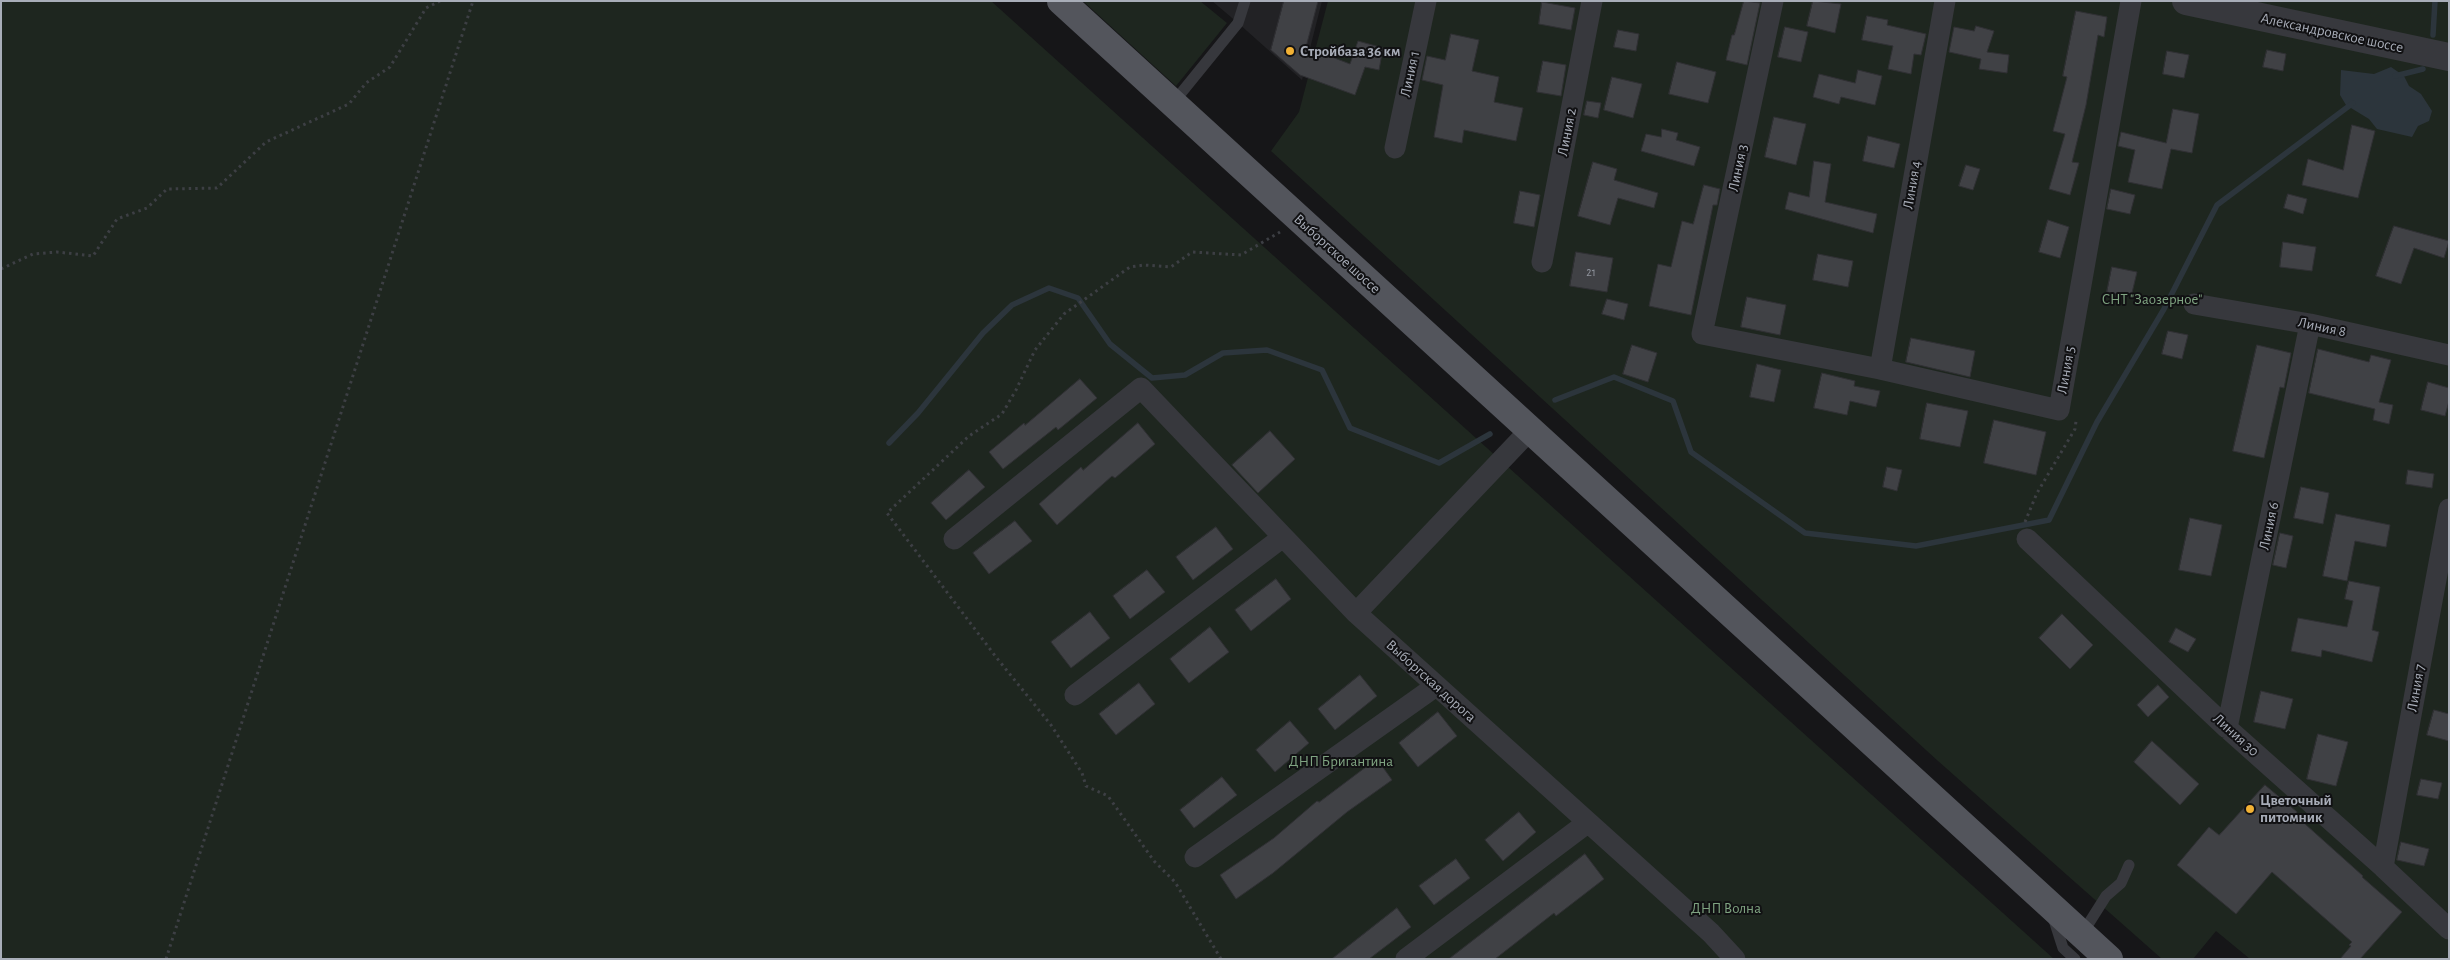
<!DOCTYPE html>
<html>
<head>
<meta charset="utf-8">
<style>
  body { margin:0 }
  #map { position:relative; width:2450px; height:960px; overflow:hidden; background:#161618; font-family:"Alegreya Sans",sans-serif }
  canvas { display:block }
  .frame { position:absolute; inset:0; border:2px solid #a8adb8; pointer-events:none }
</style>
</head>
<body>
<div id="map">
<canvas width="2450" height="960"></canvas>
<div class="frame"></div>
</div>
<script>
const ctx = document.querySelector('canvas').getContext('2d');
ctx.lineJoin = 'round';
function fill(path, color) { ctx.fillStyle = color; ctx.fill(path, 'evenodd'); }
function strokePath(path, color, width, dash) { ctx.strokeStyle = color; ctx.lineWidth = width; ctx.lineCap = dash ? 'butt' : 'round'; ctx.setLineDash(dash || []); ctx.stroke(path); }
function label(font, color, halo, rows, align = 'center') {
  ctx.font = font + ' "Alegreya Sans",sans-serif'; ctx.lineWidth = 4; ctx.setLineDash([]); ctx.textBaseline = 'middle'; ctx.strokeStyle = halo; ctx.fillStyle = color; for (const [text, x, y, turn = 0] of rows) {
    ctx.save(); ctx.translate(x, y); ctx.rotate((+turn || 0) * Math.PI / 180); ctx.textAlign = isNaN(turn) ? turn : align; if (halo) ctx.strokeText(text, 0, 0); ctx.fillText(text, 0, 0); ctx.restore();
  }
}
fill(new Path2D(`
  M1212 1H1322L1302 80 1238 23Z`), '#222225');
fill(new Path2D(`
  M1 1H991L2054 959H1Z
  M1083 1H1200L1227 23 1176 86Z
  M1328 1H2449V959H2250L2216 931 2193 959H2162L1938 761 1271 151 1299 112Z`), '#1e261f');
fill(new Path2D(`
  M2391 67 2404 76 2409 86 2421 94 2432 111 2429 121 2418 126 2412 137 2377 129 2369 119 2346 105 2340 95 2341 70 2374 74Z`), '#2c353c');
strokePath(new Path2D(`
  M2433 35 2435 1
  M2395 76 2423 69
  M1555 400 1614 377 1673 401 1691 452 1805 533 1916 546 2049 520 2097 422 2164 309 2217 205 2353 103
  M889 443 918 413 983 333 1012 305 1049 288 1078 298 1110 344 1152 378 1185 375 1223 353 1267 350 1322 370 1350 428 1439 463 1490 434`), '#2c353c', 5.5);
const building = new Path2D(`
  M1284 1H1318L1306 47 1350 64 1358 41 1383 48 1379 70 1365 67 1355 95 1300 75 1271 50Z
  M1744 1 1760 3 1747 65 1726 60 1732 35H1734Z
  M1813 1 1841 4 1835 33 1807 26Z
  M1542 2 1575 8 1571 30 1539 24Z
  M2076 11 2107 17 2104 37 2098 35 2086 105 2072 162 2079 163 2070 195 2049 189 2065 134 2053 131 2067 77 2063 76Z
  M1867 16 1888 20 1887 25 1926 34 1921 55 1914 54 1911 74 1888 69 1893 46 1862 40Z
  M1976 26 1994 31 1987 52 2009 55 2007 73 1979 69 1981 59 1949 52 1954 27 1974 31Z
  M1785 27 1808 32 1801 62 1778 57Z
  M1618 30 1639 34 1636 51 1614 47Z
  M1451 34 1479 40 1472 71 1499 77 1494 102 1523 108 1516 141 1464 130 1462 143 1434 137 1443 85 1422 80 1427 56 1445 60Z
  M2267 50 2286 54 2283 71 2263 67Z
  M2167 51 2189 55 2184 78 2163 74Z
  M1543 61 1566 65 1561 96 1537 92Z
  M1677 62 1716 72 1708 103 1669 94Z
  M1858 70 1882 76 1875 105 1841 97 1839 104 1813 97 1819 74 1855 83Z
  M1612 77 1642 84 1633 118 1604 110Z
  M1587 101 1601 103 1598 118 1584 115Z
  M2173 109 2199 114 2192 153 2171 149 2162 189 2128 182 2135 150 2118 146 2121 132 2166 143Z
  M1774 117 1806 124 1796 165 1765 157Z
  M2352 125 2375 131 2358 198 2302 185 2308 159 2343 170Z
  M1662 129 1678 133 1676 140 1700 147 1694 166 1641 151 1646 134 1661 137Z
  M1868 136 1900 144 1894 168 1863 161Z
  M1814 161 1831 164 1825 202 1877 214 1873 233 1785 209 1789 192 1809 197Z
  M1593 162 1617 169 1614 180 1658 193 1654 208 1618 198 1610 225 1578 216Z
  M1966 165 1980 169 1973 190 1959 186Z
  M1704 185 1720 189 1717 205H1713L1691 315 1649 306 1658 264 1671 267 1682 221 1693 224Z
  M2111 189 2135 195 2130 214 2107 209Z
  M1520 191 1540 195 1534 227 1514 223Z
  M2288 194 2307 199 2303 214 2284 208Z
  M2048 220 2069 227 2060 258 2039 252Z
  M2394 226 2449 241 2444 258 2414 248 2401 284 2376 276Z
  M2283 242 2316 247 2312 271 2280 267Z
  M1576 252 1613 258 1607 292 1570 286Z
  M1818 254 1853 261 1848 287 1813 280Z
  M2112 267 2137 272 2131 297 2107 292Z
  M1747 297 1786 305 1780 335 1741 327Z
  M1607 299 1628 304 1624 320 1602 314Z
  M2168 331 2188 335 2182 359 2162 354Z
  M1911 338 1975 351 1970 377 1906 362Z
  M1632 345 1657 353 1648 382 1623 374Z
  M2257 345 2291 353 2284 388 2280 387 2264 458 2233 451Z
  M2318 349 2369 362 2371 355 2391 360 2379 402 2393 405 2389 424 2373 420 2375 409 2309 393Z
  M1757 364 1781 370 1774 402 1750 397Z
  M1822 373 1855 381 1854 386 1880 391 1876 407 1850 401 1847 415 1814 408Z
  M1080 379 1097 398 1058 430 1056 427 1003 469 989 452 1024 423 1025 425Z
  M2428 382 2449 388V401L2445 416 2421 410Z
  M1927 403 1968 411 1960 447 1920 439Z
  M1994 420 2046 432 2036 475 1984 463Z
  M1138 423 1155 444 1115 478 1112 476 1057 525 1039 504 1081 467 1083 470Z
  M1270 431 1295 459 1258 493 1232 465Z
  M1887 467 1902 470 1897 491 1883 487Z
  M969 470 985 487 946 520 931 503Z
  M2408 470 2434 474 2432 488 2406 484Z
  M2301 487 2329 493 2323 524 2294 518Z
  M2336 514 2390 525 2386 547 2355 541 2347 581 2323 576Z
  M2190 518 2222 525 2211 576 2179 570Z
  M1015 521 1032 541 989 574 973 553Z
  M1216 527 1233 549 1193 580 1176 557Z
  M2280 533 2293 536 2286 568 2273 565Z
  M1147 570 1165 592 1130 619 1113 596Z
  M1276 579 1291 599 1251 631 1235 610Z
  M2349 581 2380 587 2372 630 2379 632 2372 662 2322 650 2321 657 2291 651 2298 618 2347 627 2353 601 2345 599Z
  M1090 612 1110 638 1071 668 1051 642Z
  M2062 614 2093 645 2070 669 2039 638Z
  M1210 627 1229 652 1189 683 1170 659Z
  M2176 628 2196 639 2188 652 2169 642Z
  M1360 675 1377 696 1335 730 1318 709Z
  M1139 683 1155 704 1116 735 1099 714Z
  M2158 685 2169 697 2148 717 2137 705Z
  M2261 691 2293 699 2285 729 2254 722Z
  M2434 710 2449 714V741L2427 735Z
  M1438 712 1457 736 1418 767 1399 743Z
  M1290 721 1309 743 1275 772 1256 750Z
  M2318 734 2348 742 2336 786 2307 779Z
  M2152 741 2199 784 2180 805 2134 762Z
  M1377 759 1392 780 1347 812 1273 873 1236 899 1220 875 1274 838 1317 801 1319 802Z
  M1222 777 1237 795 1194 828 1180 810Z
  M2421 779 2442 783 2438 799 2417 795Z
  M2265 785 2297 812 2295 815 2363 876 2362 877 2402 912 2360 959H2340L2351 946 2349 945 2352 942 2272 872 2236 914 2177 865 2209 827 2219 835Z
  M1519 812 1536 832 1503 861 1485 840Z
  M2401 842 2429 849 2424 866 2397 860Z
  M1585 854 1604 879 1556 916 1554 913 1495 959H1449Z
  M1456 859 1470 878 1434 905 1419 886Z
  M1397 908 1411 927 1369 959H1332Z`);
fill(building, '#404145');
strokePath(building, '#303034', 1);
strokePath(new Path2D(`
  M1 269 33 254 57 252 93 256 117 219 147 208 167 189 217 188 266 142 349 104 366 83 390 67 426 8 440 1
  M2025 522 2037 493 2075 429 2076 421
  M166 959 473 1
  M1221 959 1175 882 1154 861 1108 796 1086 786 1082 773 1051 725 996 657 887 513 969 436 1002 414 1016 390 1035 350 1064 314 1130 267 1144 265 1171 267 1192 252 1241 255 1280 232`), '#3d3f44', 3, [2.5, 4]);
strokePath(new Path2D(`
  M1173 103 1238 23 1245 1
  M2053 917 2063 948 2075 959
  M2082 934 2106 896 2121 883 2129 865`), '#37383d', 11);
strokePath(new Path2D(`
  M1773 1 1702 334 1880 369 2059 410 2131 1
  M1395 148 1426 1
  M1542 262 1592 1
  M2194 304 2310 324 2449 355
  M1880 369 1945 1
  M954 539 1141 388 1356 613 1711 933 1735 959
  M2027 539 2227 728 2383 867 2449 929
  M1356 613 1530 430
  M1075 695 1283 537
  M2227 728 2310 324
  M1195 857 1436 686
  M2383 867 2449 509
  M1406 959 1587 823`), '#37383d', 21);
strokePath(new Path2D(`
  M2186 1 2449 57`), '#37383d', 28);
strokePath(new Path2D(`
  M1061 1 2109 959`), '#53555c', 28);
for (const [x, y, r, color] of [
  [1290,51,5,"#f2b134"],
  [2250,809,5,"#f2b134"]
]) { const dot = new Path2D(); dot.arc(x, y, r, 0, 2 * Math.PI); ctx.fillStyle = color; ctx.fill(dot); strokePath(dot, '#111113', 2); }
label('12px', '#8e929b', null, [
  ["21",1591,272]
]);
label('15px', '#a8adb8', '#111113', [
  ["Александровское шоссе",2332,33,12],
  ["Линия 1",1410,74,-78],
  ["Линия 2",1567,132,-79],
  ["Линия 3",1738,168,-78],
  ["Линия 4",1912,185,-80],
  ["Выборгское шоссе",1337,254,42],
  ["Линия 8",2322,327,12],
  ["Линия 5",2066,370,-80],
  ["Линия 6",2269,526,-78],
  ["Выборгская дорога",1431,681,42],
  ["Линия 7",2416,688,-80],
  ["Линия 30",2236,735,42]
]);
label('bold 15px', '#a8adb8', '#111113', [
  ["Стройбаза 36 км",1300,51],
  ["Цветочный",2260,800],
  ["питомник",2260,817]
], 'left');
label('15px', '#7fa381', '#111113', [
  ["СНТ \"Заозерное\"",2152,299],
  ["ДНП Бригантина",1341,761],
  ["ДНП Волна",1726,908]
]);
</script>
</body>
</html>
